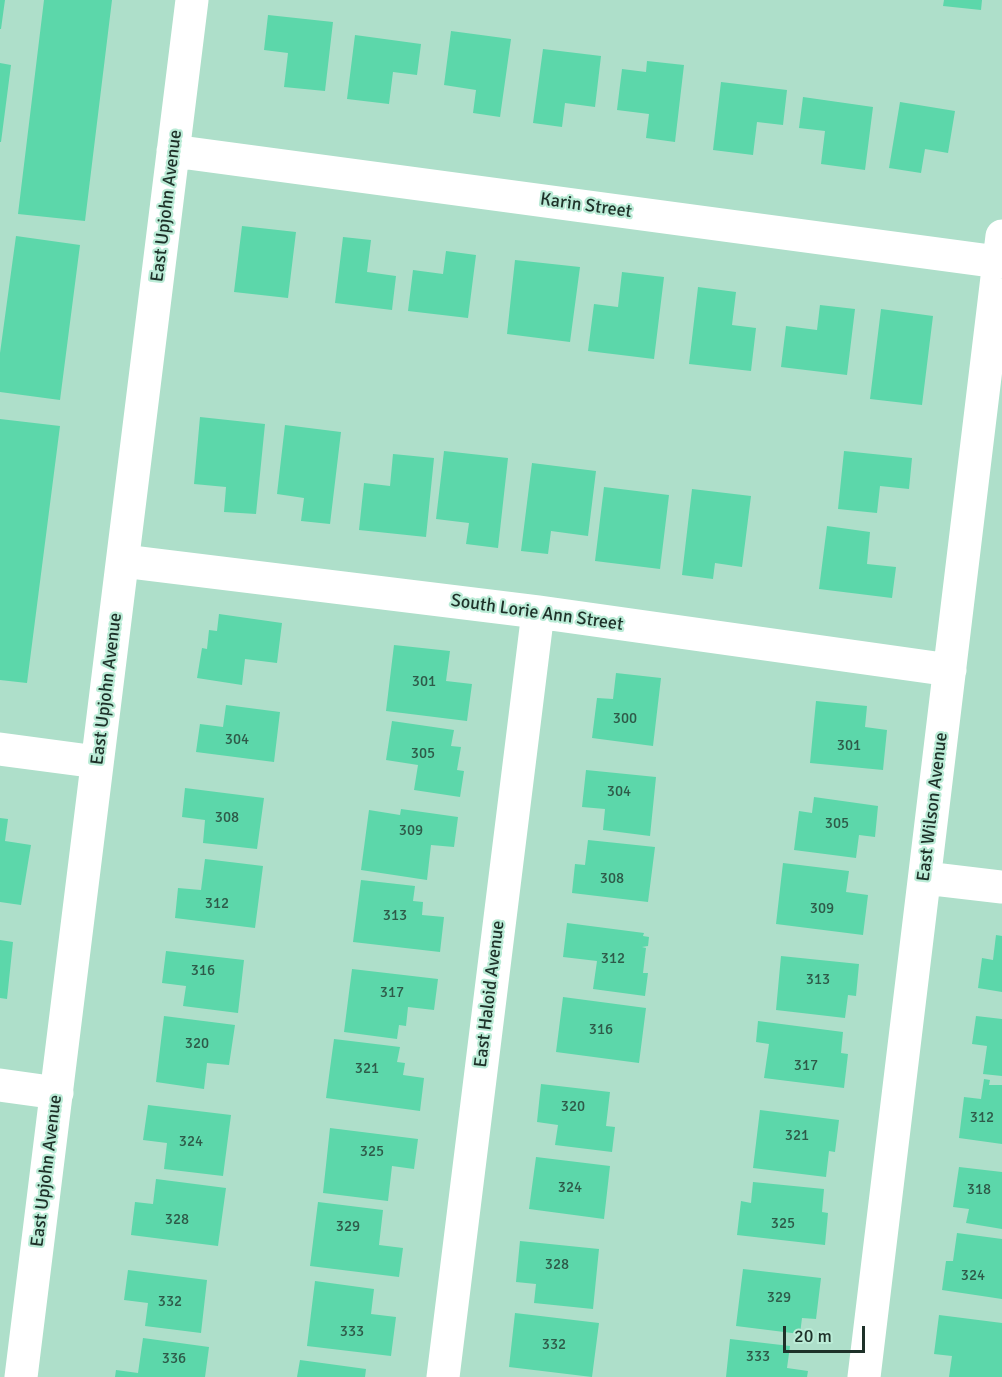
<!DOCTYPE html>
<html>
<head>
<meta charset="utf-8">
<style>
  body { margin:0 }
  #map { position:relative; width:1002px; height:1377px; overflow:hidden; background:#aedfca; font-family:Signika,sans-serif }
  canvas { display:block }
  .scale { position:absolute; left:783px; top:1326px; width:82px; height:27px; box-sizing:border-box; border:3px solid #1e3129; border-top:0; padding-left:8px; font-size:18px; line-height:21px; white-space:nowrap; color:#1e3129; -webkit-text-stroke:4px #bbecd7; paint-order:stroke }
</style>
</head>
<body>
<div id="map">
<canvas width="1002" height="1377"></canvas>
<div class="scale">20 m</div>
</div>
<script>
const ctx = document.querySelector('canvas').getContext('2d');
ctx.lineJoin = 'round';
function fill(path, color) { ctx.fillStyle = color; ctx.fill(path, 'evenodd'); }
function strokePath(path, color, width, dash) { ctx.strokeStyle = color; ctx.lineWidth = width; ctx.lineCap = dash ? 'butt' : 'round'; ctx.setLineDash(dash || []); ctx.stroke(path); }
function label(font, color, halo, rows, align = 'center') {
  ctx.font = font + ' Signika,sans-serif'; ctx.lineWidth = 4.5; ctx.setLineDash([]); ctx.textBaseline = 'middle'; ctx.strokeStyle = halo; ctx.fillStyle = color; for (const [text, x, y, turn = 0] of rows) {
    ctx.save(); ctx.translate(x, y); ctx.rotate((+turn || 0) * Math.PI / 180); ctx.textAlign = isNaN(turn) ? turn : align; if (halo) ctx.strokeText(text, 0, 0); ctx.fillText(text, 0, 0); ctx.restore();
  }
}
fill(new Path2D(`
  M0 0H5L1 29H0Z
  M44 0H112L85 221 18 214Z
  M944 0H982L981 10 943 6Z
  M268 15 333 22 325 91 284 87 288 53 264 50Z
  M451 31 511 39 500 117 473 113 476 90 444 85Z
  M355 35 421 44 417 75 393 72 389 104 347 99Z
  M543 49 601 56 595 107 565 103 562 127 533 123Z
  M647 61 684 65 675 142 646 138 649 114 617 110 622 69 646 72Z
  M0 63 11 65 1 142H0Z
  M721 82 787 90 783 125 757 122 753 155 713 150Z
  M803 97 873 107 865 170 821 164 825 131 799 128Z
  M900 102 955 111 948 153 925 149 921 173 889 168Z
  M242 226 296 232 288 298 234 292Z
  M16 236 80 245 60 400 0 392V353Z
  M343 237 371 240 367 272 396 276 392 310 335 303Z
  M446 251 476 255 468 318 408 311 413 270 443 274Z
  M515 260 580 267 570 342 507 334Z
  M622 272 664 277 654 359 588 351 594 304 618 307Z
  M698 287 736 292 732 325 756 328 751 371 689 364Z
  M820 305 855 309 847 375 781 367 786 326 817 330Z
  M881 309 933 316 922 405 870 399Z
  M200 417 265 424 256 514 224 512 226 487 194 484Z
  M0 419 60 426 27 683 0 680Z
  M285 425 341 432 330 524 301 521 304 498 277 494Z
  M444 451 508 458 498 548 466 544 469 523 436 519Z
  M844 451 912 458 909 489 880 486 877 513 838 509Z
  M393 454 434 458 426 537 359 530 364 483 390 486Z
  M532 463 596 471 588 536 551 531 548 554 521 551Z
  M604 487 669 495 660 569 595 561Z
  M692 489 751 496 742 567 715 563 713 579 682 575Z
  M827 526 870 532 867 564 896 567 892 598 819 589Z
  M219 614 282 623 277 663 245 659 242 685 197 678 202 648 207 649 209 630 217 631Z
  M394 645 450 651 446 681 472 684 467 721 386 711Z
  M616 673 661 678 653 746 592 738 597 698 613 699Z
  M816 701 867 706 865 727 887 730 883 770 810 763Z
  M226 705 280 712 274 762 196 752 200 724 223 727Z
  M392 721 454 730 451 746 461 747 457 770 464 771 460 797 414 790 418 765 386 760Z
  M586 770 656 777 650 836 603 830 605 809 582 807Z
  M185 788 264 798 257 849 203 843 205 820 182 817Z
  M814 797 878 806 875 837 859 835 856 858 794 850 799 811 812 813Z
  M401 809 458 817 454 847 431 845 427 880 361 870 369 810 400 815Z
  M0 818 8 819 5 841 31 845 21 905 0 902Z
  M588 840 655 847 648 902 572 893 575 864 585 865Z
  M205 859 263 866 255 928 175 918 178 888 201 890Z
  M783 863 849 871 846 892 868 895 863 935 776 924Z
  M361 880 415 886 413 901 423 902 422 915 444 917 440 952 353 942Z
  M567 923 644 933 643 936 649 937 648 946 642 947 646 948 643 973H648L645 996 593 989 597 961 563 957Z
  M996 935 1002 936V992L978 988 982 958 993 960Z
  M0 940 13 942 7 999 0 998Z
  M166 951 244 960 238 1013 183 1006 186 986 162 983Z
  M781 956 859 964 856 996 848 995 845 1018 776 1010Z
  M352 969 438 979 434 1010 408 1007 406 1026 399 1025 397 1039 344 1032Z
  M563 997 646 1008 639 1063 556 1052Z
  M164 1016 235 1025 229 1065 207 1063 204 1089 156 1082Z
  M976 1016 1002 1019V1076L983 1074 987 1046 972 1044Z
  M758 1021 843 1032 841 1053 848 1054 844 1088 764 1078 769 1044 756 1042Z
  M334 1039 400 1047 397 1062 405 1063 403 1075 424 1078 420 1111 326 1098Z
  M984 1079 990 1080 989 1085H1002V1144L959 1138 964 1097 981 1099Z
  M541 1084 610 1092 606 1126 615 1127 612 1152 555 1145 558 1125 537 1122Z
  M148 1105 231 1115 223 1176 164 1169 167 1143 143 1140Z
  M760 1110 839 1120 835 1152 829 1151 826 1177 753 1168Z
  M330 1128 418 1139 414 1169 392 1166 388 1201 323 1193Z
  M536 1157 610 1166 604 1219 529 1209Z
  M959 1167 1002 1172V1229L966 1223 969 1209 953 1207Z
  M156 1179 226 1188 218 1246 131 1235 135 1202 153 1204Z
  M753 1182 824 1189 822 1212 828 1213 825 1245 737 1235 741 1201 751 1203Z
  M318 1202 383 1210 379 1245 403 1248 399 1277 310 1266Z
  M957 1233 1002 1239V1299L942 1290 946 1261H953Z
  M520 1241 599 1249 593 1309 534 1303 536 1284 516 1282Z
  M743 1269 821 1278 816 1319 802 1318 800 1334 736 1326Z
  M128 1270 207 1280 201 1333 145 1326 148 1303 124 1300Z
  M315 1281 374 1289 371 1314 396 1317 391 1356 307 1346Z
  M515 1313 599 1323 592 1377 509 1367Z
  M939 1315 1002 1323V1377H949L952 1356 934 1354Z
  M143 1338 209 1347 205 1377H115L116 1370 138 1373Z
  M730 1339 790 1346 787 1368 808 1371 807 1377H726Z
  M300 1360 366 1369 365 1377H297Z`), '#5cd7aa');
strokePath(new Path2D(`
  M173 151 998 262
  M123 561 538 612 950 670
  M0 749 97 762
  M925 878 1002 887
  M0 1085 57 1093
  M21 1377 192 0
  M443 1377 538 612
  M864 1377 1002 236`), '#fff', 33);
label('15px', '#2e5a49', null, [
  ["301",424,682],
  ["300",625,719],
  ["304",237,740],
  ["301",849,746],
  ["305",423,754],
  ["304",619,792],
  ["308",227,818],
  ["305",837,824],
  ["309",411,831],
  ["308",612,879],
  ["312",217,904],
  ["309",822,909],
  ["313",395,916],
  ["312",613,959],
  ["316",203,971],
  ["313",818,980],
  ["317",392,993],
  ["316",601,1030],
  ["320",197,1044],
  ["317",806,1066],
  ["321",367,1069],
  ["320",573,1107],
  ["312",982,1118],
  ["321",797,1136],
  ["324",191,1142],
  ["325",372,1152],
  ["324",570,1188],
  ["318",979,1190],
  ["328",177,1220],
  ["325",783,1224],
  ["329",348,1227],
  ["328",557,1265],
  ["324",973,1276],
  ["329",779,1298],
  ["332",170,1302],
  ["333",352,1332],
  ["332",554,1345],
  ["333",758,1357],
  ["336",174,1359]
]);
label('18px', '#1e3129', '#bbecd7', [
  ["East Upjohn Avenue",167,206,-83],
  ["Karin Street",586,206,8],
  ["South Lorie Ann Street",537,613,8],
  ["East Upjohn Avenue",107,689,-83],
  ["East Wilson Avenue",933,807,-83],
  ["East Haloid Avenue",490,994,-83],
  ["East Upjohn Avenue",47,1171,-83]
]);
</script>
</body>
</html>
